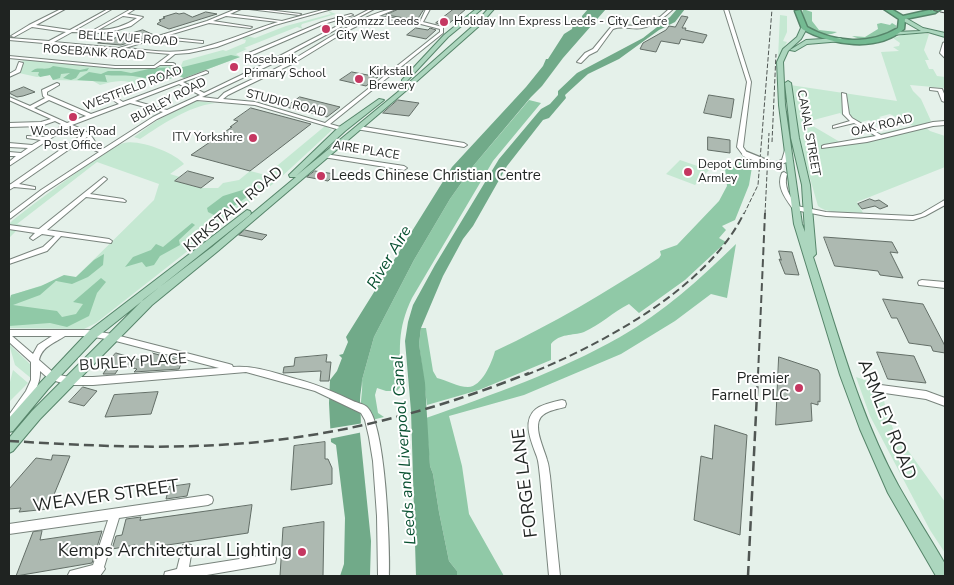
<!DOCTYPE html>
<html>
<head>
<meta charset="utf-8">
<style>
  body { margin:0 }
  #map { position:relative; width:954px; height:585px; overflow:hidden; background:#e5f1ea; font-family:"Nunito Sans",sans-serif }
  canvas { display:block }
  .frame { position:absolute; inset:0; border:10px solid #1f2321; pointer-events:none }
</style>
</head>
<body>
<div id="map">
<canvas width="954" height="585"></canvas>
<div class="frame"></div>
</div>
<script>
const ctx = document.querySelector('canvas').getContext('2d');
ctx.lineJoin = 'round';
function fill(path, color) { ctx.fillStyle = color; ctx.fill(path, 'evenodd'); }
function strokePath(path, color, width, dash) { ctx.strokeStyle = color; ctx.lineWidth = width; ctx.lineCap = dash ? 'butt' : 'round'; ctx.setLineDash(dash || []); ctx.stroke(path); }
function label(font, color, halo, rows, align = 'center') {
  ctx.font = font + ' "Nunito Sans",sans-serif'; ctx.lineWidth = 4; ctx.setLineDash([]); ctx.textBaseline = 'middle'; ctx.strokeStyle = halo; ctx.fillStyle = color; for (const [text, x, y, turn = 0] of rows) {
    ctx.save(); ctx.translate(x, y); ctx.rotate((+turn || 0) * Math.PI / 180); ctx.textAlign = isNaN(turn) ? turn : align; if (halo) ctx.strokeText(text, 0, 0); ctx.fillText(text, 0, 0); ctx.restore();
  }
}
fill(new Path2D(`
  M328 11 336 14 302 24 301 26 303 29 297 27 244 48 247 49 236 54 240 57 184 78 179 76 155 84 149 80 134 84C124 78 110 82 100 85L93 81 53 80 50 75 37 77 19 73 23 59 95 67 153 68 160 66H181L183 61 223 50 226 51 245 43 246 40 242 39 247 36 255 38 286 26 331 14Z
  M780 15 787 16V32L783 41 787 42 778 58Z
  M921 33 929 34 924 50 929 60H925L929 69H933L937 76 945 77V88L910 85 913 91 921 99 931 121 925 124V127L930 131 945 136V167L857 202 863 213C849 212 829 215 818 206L800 144 790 85 897 101 881 52 899 51 893 47 899 46 900 43 893 38 903 35ZM840 113 853 124 869 120 878 125 888 122 879 117 890 114 913 126 840 142 806 122Z
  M196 101 215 103C187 107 163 124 140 139L134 137 156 121Z
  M325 126 332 130 278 180 96 323 84 329 9 328V302L11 295C33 289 53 280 75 278L154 200 159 184 97 162 17 224 22 225 9 238V224L13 220C41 198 69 177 98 158 106 153 115 145 124 143 139 139 175 153 184 164L170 174 180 177 175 181 201 188H218L223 183 239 180 250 171 266 175Z
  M680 160 709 170 695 185 666 174Z
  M9 344 31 365 32 379 15 365Z
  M13 370 28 383 9 402V386Z
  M856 377 871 382 884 400 886 411 894 431 945 502V553L930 530 870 416Z`), '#c5e8d2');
fill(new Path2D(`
  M803 9 812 12V21L819 30 837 32C823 40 798 27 803 9Z
  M881 23 890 25 892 23 897 26C889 37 864 43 852 36L865 37 878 29 877 24Z
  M231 55 240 57 184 78 179 76C157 83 154 79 133 76 124 75 114 76 105 75L107 82 77 80 89 72 101 74 108 71H121L131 73 153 68 183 67Z
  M53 66 80 70 89 68 87 71 80 72 76 78 71 80 63 78 70 73 61 74 60 78 53 80 50 75 40 77 38 75 39 72H31C37 65 46 72 53 66Z
  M529 100 541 103 493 161 412 298C397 329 399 351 402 385L397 391H386L377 388 375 395 378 413 384 417 372 420 361 412C360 400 363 391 362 380L374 337 414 260 450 199 474 165Z
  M741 157 753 161 749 185 735 220 722 226 726 230 719 238 726 242 685 280 639 313 629 304C613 312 600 325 584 332 572 336 560 333 551 344V360L479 390 427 405 419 344 421 328H426L433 371 437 378C446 380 458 387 468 387 482 387 492 362 495 351 553 324 606 292 659 258L661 255 660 251 677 245 719 201 727 186 725 168 728 166 738 167Z
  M252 187 250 194C243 200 236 206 227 209L223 214 218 217 208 212 207 208 223 196Z
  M192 223 195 225 179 240 180 245 160 256 154 265 146 267 142 262 125 267 133 257 151 250 156 244 163 247Z
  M736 244 727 298 711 294 675 321 621 354 524 395 449 416 462 466 469 514 504 576H457V571L449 561 439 512 433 474 430 466 426 418C492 395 560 371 620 337 664 312 700 279 736 244Z
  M104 254 103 265 88 277 72 284 56 281 40 295 13 305 57 311 62 317 76 314 83 304 73 302 101 278 106 282 97 293 89 316 67 327 50 323 9 326V302L11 295 41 286 64 275 76 277 94 260Z`), '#90c9a7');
fill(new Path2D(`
  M588 9H606L563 58 542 86 531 97 474 165 450 199 414 260 374 337 362 380C362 387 360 393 360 400 360 411 362 422 360 433L371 541 370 576H340L344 564 345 518 336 445 331 442 329 403 330 380 337 371 342 358 339 355 343 354 348 342 346 337 452 167 526 87 543 66 546 59H548L564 34 572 29 573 25 582 18V16Z
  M677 9H685L675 22 659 30 619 59 588 74 565 95 566 98 549 118 543 120 507 166 473 226 463 239 443 276 421 328 419 344 425 383 430 466 433 474 439 512 449 561 457 571V576H416L411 411 405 341 408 322 413 305 435 265 499 159 541 109 550 104 558 95V91L577 73 643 38 670 17Z`), '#71aa89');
fill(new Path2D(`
  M364 423 363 432 329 439 327 429Z`), '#e5f1ea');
const building = new Path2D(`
  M399 9H424L417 20 386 15Z
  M454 9H466L446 26 436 23Z
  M206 12 217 14 169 29 157 24 161 21 159 20 165 18 163 17 176 13 179 14 184 13 192 17Z
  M682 16 688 17 682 28H686L685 30 707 35 703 43 681 39 679 44 661 41 656 52 640 49 643 43 666 30 669 26 675 27Z
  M416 28 428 30 430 28 436 30 426 39 407 35Z
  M143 30 154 35 121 45 98 43Z
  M352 72 378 77 366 86 340 80Z
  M24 87 35 92 23 96 17 97 9 93Z
  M709 95 734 99 731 118 704 113Z
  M300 97 340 107 327 117 286 107Z
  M398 100 419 103 409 116 383 113Z
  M251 108 311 124 250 171 191 155 232 127H230L238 121 234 120Z
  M708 137 730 140V153L708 150Z
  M188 171 214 178 201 188 175 181Z
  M315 171 335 174 328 181 307 177Z
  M870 199 875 201 879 200 888 206 880 209 875 206 862 209 858 204Z
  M245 230 267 235 262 240 239 235Z
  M824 237 892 242 898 253 890 252 903 278 880 275 878 271 835 266Z
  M779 251 792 252 799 275 785 274 779 259 781 260Z
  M883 299 923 304 945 346V353L933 351 931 346 909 343 897 318H892Z
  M877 352 914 356 926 383 888 379Z
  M116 353 144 361 152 353 182 361 179 369 134 372 137 369 121 365 115 374H103L111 362 109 361Z
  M327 355 326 362H331L329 381H320L321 371 283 373 284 367 294 366 295 358Z
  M779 357 818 370 820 374V402L818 401V405L811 403 812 421 776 425Z
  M83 387 97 391 84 406 69 402Z
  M158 392 151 414 105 417 114 395Z
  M715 425 747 435 740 535 694 520 701 456 712 459Z
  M325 442V459H328L332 468V484L291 490 294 446Z
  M53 455 70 456 48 509 19 512 21 508 9 509V489L36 458 51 460Z
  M190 484 187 496 166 499 169 487Z
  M252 505 248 533 134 550 135 545 112 549 116 536 122 535 126 519 141 517 140 520Z
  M324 522 323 576H280L283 528Z
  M42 531 40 540 102 531 92 563 16 576 33 532Z`);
fill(building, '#adb9b1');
strokePath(building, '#636e67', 1);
const minor = new Path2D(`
  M61 9H65L36 25 70 30 108 9H112L75 30 92 31 131 9H135L127 14 143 17 131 26 118 30 102 33 72 32 54 42 119 48 207 21 236 9H241L230 14 282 21 326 9H332L275 25 217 47 189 53 175 54 164 63H173L175 64V65H160L155 68H115L9 58V56L115 66H154L170 54 9 40V38L49 41 66 32 32 27 14 37 11 36 29 25ZM123 16 137 18C125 26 113 30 98 30ZM226 16 278 22C248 31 220 45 190 50 168 54 146 50 125 48L165 36 172 40 203 43V41H201L173 38 169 35 209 23 250 28 252 27 213 21Z
  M249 9H260L301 14 299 15Z
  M370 9H374L270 65 202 97 218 99 224 93C246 81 269 73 290 61 315 48 369 9 396 9L379 16 420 22 426 9H430L423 22 443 27V33L330 124 344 128V130H340L255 105 197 100 157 119 45 192 11 218 9 219V214L41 190 99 152 94 150 89 140 87 137 19 184 35 187V189L14 187 9 190V185L11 184 83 134 68 127 9 166V162L16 156H9V152L21 153 28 148 9 147V143L32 145 41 140 27 138V136L45 137 63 125 55 121 41 126 9 127V123L41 122 51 119 9 100V97L30 106 45 98 43 96 42 90 57 83 59 84V85L47 92V95L91 114 119 104 105 95V93H109L123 102 206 71 208 72V73L183 82 204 93 264 64 244 57V55L322 22 351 14 353 15 324 24 250 56 268 62ZM375 17 421 24 440 29V32L325 123 255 102 223 99 228 95 236 91 294 63 343 33ZM179 84 200 95 167 110 135 101ZM49 100 86 116 67 123 34 108ZM130 103 163 112 153 117 103 149 98 148C92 133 86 131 72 125Z
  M669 9H673C666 16 653 26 642 28 632 30 623 25 613 29L597 51 589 55 581 63 577 62 585 53 593 49 611 27 617 25 641 26 660 17Z
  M724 9H728L751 82 743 147 748 154 745 156 743 155 737 147 747 82Z
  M945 42V58L940 53 943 43Z
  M19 62 23 63 20 72 9 77V74L16 70Z
  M930 88 942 89 945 96V102L942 101 938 91 930 90Z
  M842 93 846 94 849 114 852 118 881 135 933 122 945 121V125L933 126 867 142 822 148V146L824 145 876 136 854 123 833 128V126L850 121 843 114Z
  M358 126 464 143 467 145 464 147 356 129 355 128Z
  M788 148 791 150 787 162 772 167 770 166V164L782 160 785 150Z
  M325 154 404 166 407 168 404 170 323 157 322 156Z
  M784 172 787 174C783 186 790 197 797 206L826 212 913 216 921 214 943 201 945 200V205L925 216 913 220 826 216 795 210 793 209C785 198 776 186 782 173Z
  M104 177 107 179 106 180 90 194 123 199 126 201 125 202 86 197 47 230 109 239 112 241 111 243 61 236 47 251 9 264V260L43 247 55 236 42 234 33 240 30 238 35 233 9 229V225L39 229Z
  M922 280 945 282V288L919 285 918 283 919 281Z
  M9 330H88L112 334 229 364 232 365 233 367C255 365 278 374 300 380 319 385 336 393 353 401 357 403 364 404 367 407 386 424 390 548 389 576H378L377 516 373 461 369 437 365 420 361 413 315 391 246 372 93 385H69L52 380 49 379 40 371C41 391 22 409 12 425L9 426V415L26 391 31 380V362L9 342ZM12 336H52L38 345 33 354ZM65 336H88L112 340 219 368 93 377H69L55 374 39 360C42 346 55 343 65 336Z
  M881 385 926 391 945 398V406L926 399 878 392 877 389 878 386Z
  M562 400 565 401 566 404 565 407C558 409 549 410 543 415 531 424 544 448 547 460 549 465 549 471 550 476L560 576H549L540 476C539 469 539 463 537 457 532 443 521 421 536 409 543 404 553 402 562 400Z
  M208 495 212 497 213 500 212 503 208 505 119 518 104 567 105 569 100 576H69L68 575 70 571 93 565 108 520 9 534V524Z
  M187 544 191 545 192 549 189 567 271 554 275 555 276 559 275 563 271 564 201 576H164L165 572 177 569 183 545Z`);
const major = new Path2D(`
  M476 9H482L448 37 406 82H402V80L444 35Z
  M488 9H494L478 27 408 89 218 251 152 305 40 419 13 451 9 453V438L32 411 144 299 212 247 296 177H290L289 175 339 127 379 99 384 100 345 131 296 176 404 87 474 25Z
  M900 17H904L923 28 945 33V37L928 32 892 35V33L894 32 921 31 900 19Z
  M804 26 807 28 801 39 788 51 783 62 785 105 802 224 805 232 802 185 791 138 785 83 788 81 791 83 799 138 810 185 816 254 813 257C838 333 859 414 898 485 913 512 930 538 945 564V576H936L888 493 860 429 840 375 794 224 779 105 777 62 783 49 797 37 801 28Z
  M840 38 842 39V41L807 44 795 51 790 50 806 40Z
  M247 210 250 211 251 213 250 215 97 337 48 389 13 431 9 432V418L40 383 89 331Z`);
const highway = new Path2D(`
  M884 9H891L903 16 934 9H941L935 13 905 19 904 29C877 53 831 45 802 29L795 11 800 10 807 27C835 43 870 45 898 28L899 19Z`);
strokePath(minor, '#79847d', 2);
strokePath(major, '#56856a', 2);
strokePath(highway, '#56856a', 3);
fill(minor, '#fff');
fill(major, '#acd6be');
fill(highway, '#74ba92');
strokePath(new Path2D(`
  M927 9 945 13
  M772 142 776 54
  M744 214 758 185 772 9
  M765 214 769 133`), '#505653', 1, [4.5, 2]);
strokePath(new Path2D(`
  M526 375C601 345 708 288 744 213
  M758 375 765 213`), '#505653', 2, [8, 4]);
strokePath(new Path2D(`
  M9 441C78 445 148 449 217 445 325 440 429 413 529 373
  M748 576 758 373`), '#505653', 2.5, [10, 5]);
const minorBridge = new Path2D(`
  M745 154 772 165`);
strokePath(minorBridge, '#79847d', 8, []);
strokePath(minorBridge, '#fff', 5.5);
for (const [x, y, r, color] of [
  [444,22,5,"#c53761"],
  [326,29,5,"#c53761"],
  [234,67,5,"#c53761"],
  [359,79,5,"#c53761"],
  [73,117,5,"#c53761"],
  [253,138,5,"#c53761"],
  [688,172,5,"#c53761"],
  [321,176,5,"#c53761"],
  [799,388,5,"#c53761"],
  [302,552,5,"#c53761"]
]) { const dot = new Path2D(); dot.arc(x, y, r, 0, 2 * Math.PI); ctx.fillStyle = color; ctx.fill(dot); strokePath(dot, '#fff', 2); }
label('12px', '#1f2321', '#fff', [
  ["Roomzzz Leeds",336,22],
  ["City West",336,36],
  ["Holiday Inn Express Leeds - City Centre",454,22],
  ["Rosebank",244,60],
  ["Primary School",244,74],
  ["Kirkstall",369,72],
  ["Brewery",369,86],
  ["Woodsley Road",73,132,"center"],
  ["Post Office",73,146,"center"],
  ["ITV Yorkshire",243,138,"right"],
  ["Depot Climbing",698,165],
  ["Armley",698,179]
], 'left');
label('12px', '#1f2321', '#fff', [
  ["BELLE VUE ROAD",128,39,4],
  ["ROSEBANK ROAD",94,53,4],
  ["WESTFIELD ROAD",133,89,-21],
  ["BURLEY ROAD",169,101,-28],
  ["STUDIO ROAD",286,104,14],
  ["OAK ROAD",882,126,-13],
  ["CANAL STREET",808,133,80],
  ["AIRE PLACE",366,151,9]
]);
label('15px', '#1f2321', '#fff', [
  ["Leeds Chinese Christian Centre",331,176],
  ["Premier",789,379,"right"],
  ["Farnell PLC",789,396,"right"]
], 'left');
label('15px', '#1f2321', '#fff', [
  ["KIRKSTALL ROAD",234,210,-40],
  ["BURLEY PLACE",133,363,-4]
]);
label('italic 16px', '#095131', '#fff', [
  ["River Aire",390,258,-59],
  ["Leeds and Liverpool Canal",405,450,-94]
]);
label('18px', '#1f2321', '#fff', [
  ["ARMLEY ROAD",886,420,68],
  ["FORGE LANE",526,483,-97],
  ["WEAVER STREET",106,497,-8]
]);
label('18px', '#1f2321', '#fff', [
  ["Kemps Architectural Lighting",292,552]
], 'right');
</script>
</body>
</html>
